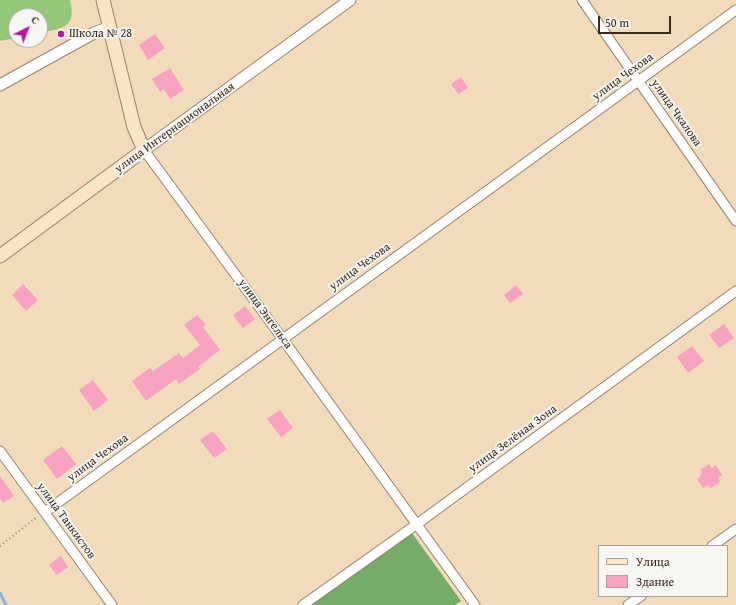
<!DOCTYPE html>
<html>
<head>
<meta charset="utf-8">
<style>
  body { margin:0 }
  #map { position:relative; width:736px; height:605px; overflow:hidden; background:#f2dbbb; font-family:"Gentium Book Plus",serif }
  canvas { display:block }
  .legend { position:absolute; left:598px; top:545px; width:130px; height:52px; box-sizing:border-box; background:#f6f6f2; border:1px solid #aba49d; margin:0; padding:5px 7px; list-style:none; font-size:12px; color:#3b2a1e }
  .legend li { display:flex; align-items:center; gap:8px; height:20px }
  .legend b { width:20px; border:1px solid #aba49d }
  .north { position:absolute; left:8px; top:8px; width:40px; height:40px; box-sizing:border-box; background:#f6f6f2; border:1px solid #aba49d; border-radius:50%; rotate:42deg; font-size:11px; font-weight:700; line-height:16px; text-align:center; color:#3b2a1e }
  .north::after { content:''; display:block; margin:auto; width:14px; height:18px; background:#b5179e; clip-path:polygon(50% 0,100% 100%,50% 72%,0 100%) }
  .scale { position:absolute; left:598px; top:16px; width:73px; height:18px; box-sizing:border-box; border:2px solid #3b2a1e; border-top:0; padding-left:5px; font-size:12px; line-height:14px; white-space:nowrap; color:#3b2a1e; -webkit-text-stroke:3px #f6f6f2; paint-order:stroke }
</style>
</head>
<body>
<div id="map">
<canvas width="736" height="605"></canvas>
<ul class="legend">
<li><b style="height:5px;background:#fee4c6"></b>Улица</li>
<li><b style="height:11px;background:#f8a2c2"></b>Здание</li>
</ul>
<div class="north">С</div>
<div class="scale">50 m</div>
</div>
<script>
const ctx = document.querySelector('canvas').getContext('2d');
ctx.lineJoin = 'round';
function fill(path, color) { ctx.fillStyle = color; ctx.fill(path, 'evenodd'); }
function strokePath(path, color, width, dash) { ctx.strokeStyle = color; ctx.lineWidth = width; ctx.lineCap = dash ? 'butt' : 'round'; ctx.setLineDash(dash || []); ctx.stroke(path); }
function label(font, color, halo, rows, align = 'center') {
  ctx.font = font + ' "Gentium Book Plus",serif'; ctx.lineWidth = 4; ctx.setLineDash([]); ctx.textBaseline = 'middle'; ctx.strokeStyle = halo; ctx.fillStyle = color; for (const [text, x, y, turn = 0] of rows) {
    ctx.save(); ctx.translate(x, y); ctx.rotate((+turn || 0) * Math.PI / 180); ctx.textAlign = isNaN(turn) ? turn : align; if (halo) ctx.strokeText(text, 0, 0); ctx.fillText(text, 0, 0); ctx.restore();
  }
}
fill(new Path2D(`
  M0 0H70C77 28 62 28 40 33V16H16V38L0 41Z`), '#93c879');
fill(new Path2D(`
  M412 533 461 601 455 605H311Z`), '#76ac69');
strokePath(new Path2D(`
  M0 593 6 605`), '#7cb6ed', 3);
fill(new Path2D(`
  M155 34 165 48 148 60 139 45Z
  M170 68 184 90 170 99 164 89 160 92 152 79Z
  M461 77 468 88 458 94 451 84Z
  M23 284 38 300 26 311 12 295Z
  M516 285 523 294 510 303 504 295Z
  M245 306 255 319 243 328 233 315Z
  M197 315 206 325 203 327 220 350 198 367 200 369 179 384 176 379 146 401 132 381 150 368 153 371 179 353 183 358 199 346 200 345 184 325Z
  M724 324 734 338 719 348 709 335Z
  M692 346 704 361 688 373 677 357Z
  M93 380 108 400 94 411 79 390Z
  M280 410 293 428 281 437 267 419Z
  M213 431 227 449 214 458 200 440Z
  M62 446 76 464 57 479 43 460Z
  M709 464 712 468 716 465 722 475 718 478 720 482 711 488 708 485 703 488 697 479 701 476 700 475 702 473 700 470Z
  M0 476 14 496 3 503 0 499Z
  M61 556 68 567 57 575 49 565Z`), '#f8a2c2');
const minor = new Path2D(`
  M582 0 736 221
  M144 150 282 338 475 605
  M0 451 112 605
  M45 512 736 10
  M712 546 736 529
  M303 605 417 524 736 291
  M628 605 641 596`);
const tertiary = new Path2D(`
  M0 85 94 33 110 27
  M144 150 350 0`);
const secondary = new Path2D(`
  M0 256 144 150 134 127 103 0`);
strokePath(minor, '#96826c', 11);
strokePath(tertiary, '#96826c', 13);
strokePath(secondary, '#96826c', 15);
strokePath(new Path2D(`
  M0 546 37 517`), '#96826c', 2, [1, 3]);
strokePath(minor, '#fff', 9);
strokePath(tertiary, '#fff', 11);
strokePath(secondary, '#fee4c6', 13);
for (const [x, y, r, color] of [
  [61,34,4,"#b5179e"]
]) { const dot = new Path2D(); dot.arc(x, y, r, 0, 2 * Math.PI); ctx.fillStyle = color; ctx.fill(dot); strokePath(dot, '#f6f6f2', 1.5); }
label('12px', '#3b2a1e', '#f6f6f2', [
  ["Школа № 28",69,34]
], 'left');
label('12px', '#3b2a1e', '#f6f6f2', [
  ["улица Чехова",623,77,-36],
  ["улица Чкалова",676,113,55],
  ["улица Интернациональная",175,128,-36],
  ["улица Чехова",360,267,-36],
  ["улица Энгельса",265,314,54],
  ["улица Зелёная Зона",513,439,-36],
  ["улица Чехова",98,458,-36],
  ["улица Танкистов",66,521,54]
]);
</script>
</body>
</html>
